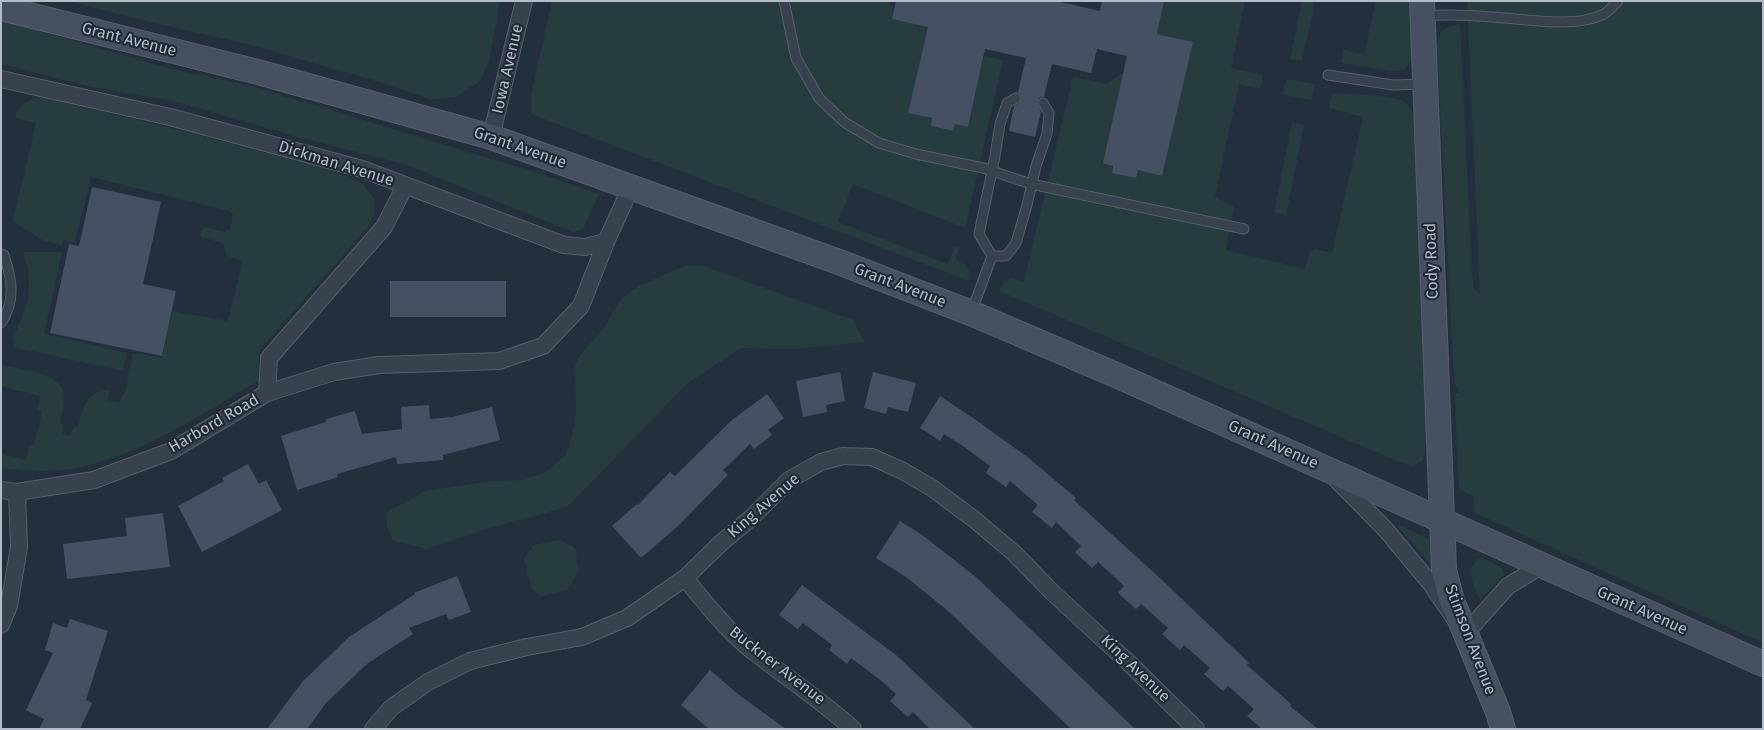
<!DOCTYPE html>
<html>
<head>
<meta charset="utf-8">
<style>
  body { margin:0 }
  #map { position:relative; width:1764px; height:730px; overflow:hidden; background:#242f3e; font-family:"Fira Sans",sans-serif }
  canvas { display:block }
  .frame { position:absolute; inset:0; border:2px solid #b4bcc9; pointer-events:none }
</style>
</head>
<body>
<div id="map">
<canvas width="1764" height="730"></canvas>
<div class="frame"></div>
</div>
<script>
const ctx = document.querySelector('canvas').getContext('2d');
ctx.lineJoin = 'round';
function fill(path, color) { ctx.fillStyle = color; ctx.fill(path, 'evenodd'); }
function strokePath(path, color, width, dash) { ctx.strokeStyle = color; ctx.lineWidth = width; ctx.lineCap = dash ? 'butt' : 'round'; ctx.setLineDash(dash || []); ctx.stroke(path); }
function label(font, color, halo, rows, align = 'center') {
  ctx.font = font + ' "Fira Sans",sans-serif'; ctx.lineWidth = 4; ctx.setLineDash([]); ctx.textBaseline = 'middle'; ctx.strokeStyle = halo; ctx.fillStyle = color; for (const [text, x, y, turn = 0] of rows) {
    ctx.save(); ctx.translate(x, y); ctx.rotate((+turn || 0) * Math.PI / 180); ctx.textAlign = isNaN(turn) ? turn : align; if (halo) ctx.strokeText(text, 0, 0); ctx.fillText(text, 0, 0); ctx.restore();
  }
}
fill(new Path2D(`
  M67 1H500L489 61 480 81 456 97 431 100 393 86 251 45 133 18Z
  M552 1H889V5L894 6 892 19 928 27 909 113 932 118 931 126 952 131 955 124 968 127 984 56 1003 60 965 228 853 184 838 222 948 264 955 247 960 248 955 260 965 265 969 271V281L531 114V96Z
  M1164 1H1245L1231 68 1263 75 1260 89 1239 84 1215 197 1234 207 1226 250 1305 269 1309 253 1315 249 1332 253 1363 117 1329 108 1332 94C1340 92 1397 97 1403 101 1412 108 1414 114 1416 124L1426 352V440L1423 461 1412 465 1402 463 999 291 1003 283 1011 279 1024 281 1073 77 1107 84 1124 72 1112 172 1135 178 1138 170 1162 176 1193 42 1157 34Z
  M1302 1H1315L1302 61 1290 59Z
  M1376 1H1414L1411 61 1404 70 1392 71 1341 63 1344 50 1364 54Z
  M1467 1H1763V643L1473 512 1474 497 1459 489 1455 397 1456 393H1459V387H1456L1454 381 1437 46 1441 31 1454 25 1460 24 1472 274 1474 288 1480 294Z
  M1 20 161 66 258 88 544 175 599 194 583 229 573 232 407 165 305 139 177 102 88 86 1 64Z
  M1286 79 1315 84 1312 100 1283 95Z
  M35 97H41L184 131 331 170 363 184 374 199V214L368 227 259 350 258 381C201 414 146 453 81 467 55 473 27 471 1 468V454L26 460 30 445H34L42 412 37 410 40 396 1 386V365C20 369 62 371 64 396 64 405 62 415 60 423L64 425 62 434 70 436 74 427H78C82 410 88 388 110 390L108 400 119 403 123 394 125 393 133 353 162 358 172 311 228 321 243 261 227 257 223 243 201 237 200 235 204 227 224 232 230 230 233 215 230 211 91 177 75 243 64 240 62 245 42 240 13 221 36 123 17 119 15 116C19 107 26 102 35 97Z
  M1292 122 1304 125 1286 215 1274 212Z
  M23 252H62L44 334 127 353 123 371 13 347 14 343 12 339C28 308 35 287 23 252Z
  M684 266H704L853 320 865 342 795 349 741 348 688 383 567 507 483 530 427 549 393 541 387 527 386 513 425 491 491 481 521 480 544 473 565 456 571 440 576 418 575 366 581 354 604 328 621 299 637 287Z
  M1399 525 1429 539 1433 567 1398 527Z
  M560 540 575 548 579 570 567 590 541 596 532 590 524 558 534 545Z
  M1477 558C1487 559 1503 565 1504 575L1480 599C1476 594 1469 574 1471 568 1473 563 1477 564 1477 558Z`), '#263c3f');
fill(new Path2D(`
  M896 1H1056L1100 11 1102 1H1164L1157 34 1193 42 1162 176 1138 170 1136 178 1112 173 1113 166 1103 163 1127 56 1097 49 1091 73 1052 64 1044 97 1039 98 1037 103 1041 112 1035 137 1009 131 1014 106 1019 103 1022 99 1021 95 1018 92 1026 58 985 49 968 127 955 124 953 131 931 126 932 118 908 113 928 27 892 19Z
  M92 187 161 202 143 284 176 291 162 356 50 333 69 244 79 246Z
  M390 281H506V317H390Z
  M840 372 845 401 826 405 827 412 803 417 796 381Z
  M873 372 916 383 908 412 888 407 886 414 864 408Z
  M767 394 784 418 768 430 772 435 754 449 750 444 723 470 728 475 678 526 641 558 612 526 637 504 638 505 670 472 675 476 732 420Z
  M940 396 976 420 1030 459 1076 498 1074 500 1162 580 1249 663 1247 665 1291 704 1290 706 1318 729H1262L1247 716 1254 709 1228 686 1223 691 1204 674 1210 668 1184 645 1180 650 1162 634 1168 628 1141 604 1136 609 1118 593 1124 586 1098 562 1092 568 1075 552 1081 546 1056 522 1052 528 1032 512 1038 505 1010 481 1006 487 986 473 990 466 963 446 944 434 940 441 920 428Z
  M429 405 430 419 452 417 492 407 500 440 443 455V460L397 464 396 457 337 474 338 477 297 490 281 436 326 422V419L355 411 362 434 402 429 401 407Z
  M248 464 259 484 266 480 282 510 202 552 178 506 224 481 222 478Z
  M163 513 170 567 67 579 63 544 127 536 125 518Z
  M900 521 925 537 977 578 1135 729H1071L947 610 906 577 876 558Z
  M457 576 471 612 449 620 446 614 409 628 413 634 368 663 326 703 307 729H267L302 682 349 637 415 594 414 593Z
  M802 585 896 655 975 729H930L913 712 908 717 890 701 896 694 878 678 851 658 847 664 829 650 832 645 803 623 798 629 779 615Z
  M70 619 108 631 86 700 92 703 80 729H39L44 719 26 710 53 653 45 650 53 623 67 628Z
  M710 670 739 695 786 729H709L681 705Z`), '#455162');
const lane = new Path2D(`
  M784 1 796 58 819 98 844 122 879 143 916 154 983 168 1031 184 1244 229
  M1424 16C1447 14 1470 15 1493 17 1525 19 1574 29 1604 14 1609 11 1614 5 1618 1
  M1328 75 1393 85 1424 84
  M1 254 4 255C12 279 16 301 1 323
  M992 256 979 234 995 156 1000 124 1007 103 1016 98
  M971 313 992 256H1006L1016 243 1027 205 1036 166 1047 134 1049 113 1043 103`);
const street = new Path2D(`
  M1 79 170 117 362 169 564 245 585 247 606 242
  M491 137 524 1
  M267 393 269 358 384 227 405 186
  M1334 477 1386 530 1431 584 1465 634 1508 586 1541 566
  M1 490 17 492 94 480 171 451 267 393 334 372 379 365 499 361 543 346 581 306 606 242 631 187
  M685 578C705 603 725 628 750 649 784 676 821 700 853 729
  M1 625 9 606 19 547 17 492
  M373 729 391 708 428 682 470 661 527 647 582 637 627 618 685 578 722 542 750 519 789 480 821 462 843 456 872 457 903 471 932 488 975 520 1014 553 1052 592 1129 663 1196 729`);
const secondary = new Path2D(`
  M1422 1 1444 570 1451 598 1498 712 1503 729
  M1 8 258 72 491 137 839 262 971 313 1116 375 1763 664`);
strokePath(lane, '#565f6c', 11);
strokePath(street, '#565f6c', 18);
strokePath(secondary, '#565f6c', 26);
strokePath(lane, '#38414e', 9);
strokePath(street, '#38414e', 16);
strokePath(secondary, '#465061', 24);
label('16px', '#b4bcc9', '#1d2633', [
  ["Grant Avenue",129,40,14],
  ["Iowa Avenue",508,69,-77],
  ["Grant Avenue",520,148,19],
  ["Dickman Avenue",336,164,17],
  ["Cody Road",1432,261,-92],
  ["Grant Avenue",900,286,21],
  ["Harbord Road",214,424,-30],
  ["Grant Avenue",1273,445,24],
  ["King Avenue",764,506,-41],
  ["Grant Avenue",1642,611,24],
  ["Stimson Avenue",1470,640,69],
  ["Buckner Avenue",777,666,38],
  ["King Avenue",1135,669,44]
]);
</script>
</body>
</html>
